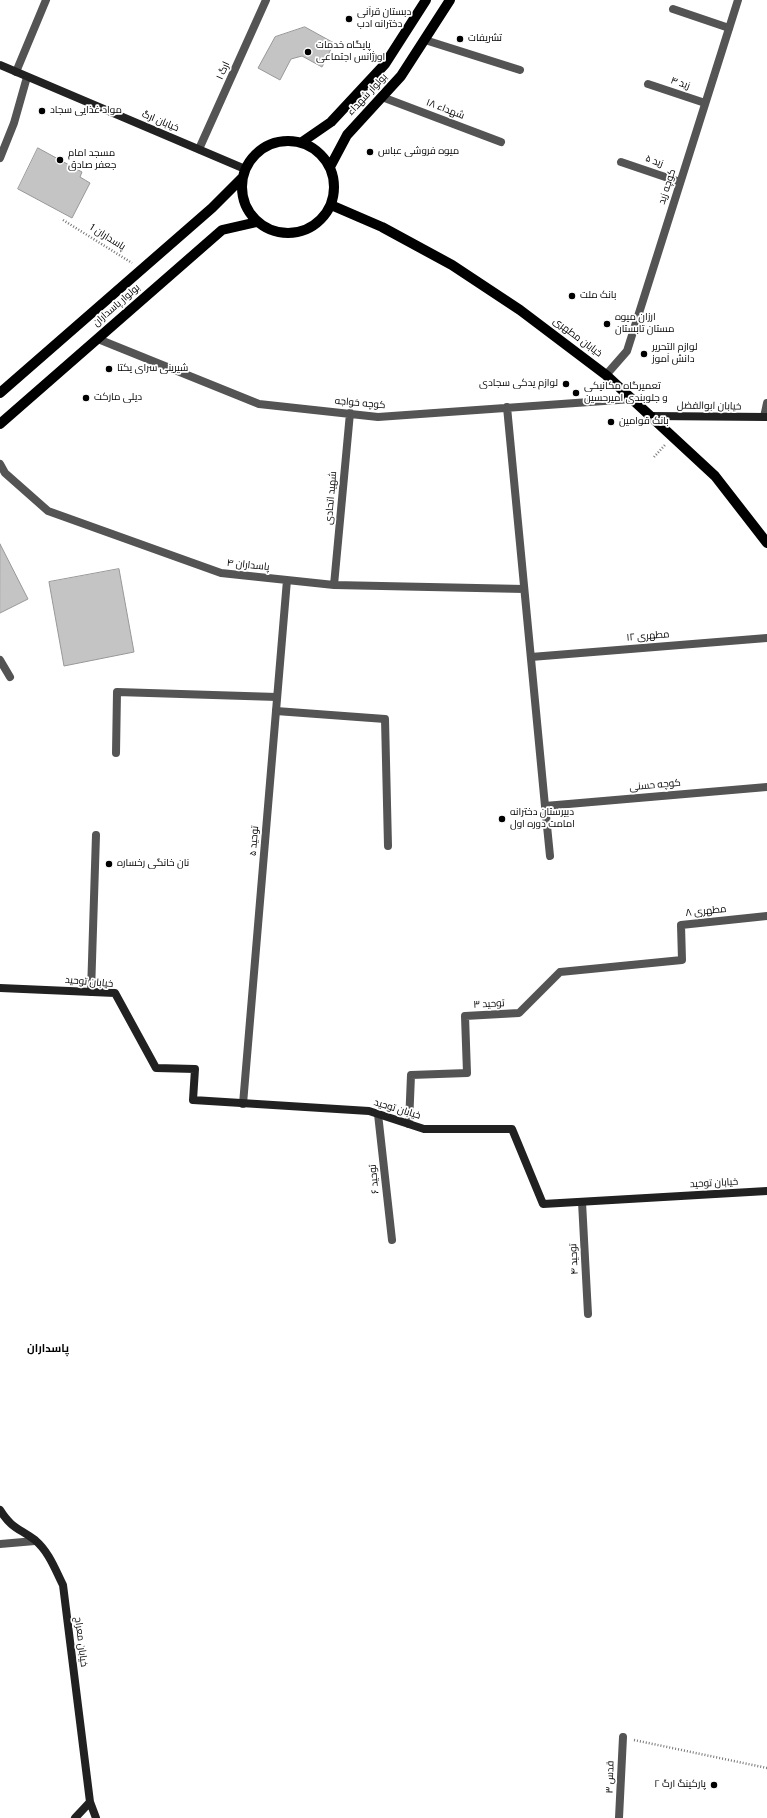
<!DOCTYPE html>
<html>
<head>
<meta charset="utf-8">
<style>
  body { margin:0 }
  canvas { display:block; background:#fff }
</style>
</head>
<body>
<canvas width="767" height="1818"></canvas>
<script>
const ctx = document.querySelector('canvas').getContext('2d');
ctx.lineJoin = 'round';
function fill(path, color) { ctx.fillStyle = color; ctx.fill(path, 'evenodd'); }
function strokePath(path, color, width, dash) { ctx.strokeStyle = color; ctx.lineWidth = width; ctx.lineCap = dash ? 'butt' : 'round'; ctx.setLineDash(dash || []); ctx.stroke(path); }
function label(font, color, halo, rows, align = 'center') {
  ctx.font = font + ' Overpass,Cairo,sans-serif'; ctx.lineWidth = 3.5; ctx.setLineDash([]); ctx.textBaseline = 'middle'; ctx.strokeStyle = halo; ctx.fillStyle = color; for (const [text, x, y, turn = 0] of rows) {
    ctx.save(); ctx.translate(x, y); ctx.rotate((+turn || 0) * Math.PI / 180); ctx.textAlign = isNaN(turn) ? turn : align; if (halo) ctx.strokeText(text, 0, 0); ctx.fillText(text, 0, 0); ctx.restore();
  }
}
const building = new Path2D(`
  M305 27 334 43 322 67 302 56 291 59 280 80 258 68 275 37Z
  M38 148 82 172 80 177 90 183 72 218 18 189Z
  M0 544 28 599 0 613Z
  M119 569 134 652 64 666 49 582Z`);
fill(building, '#c4c4c4');
strokePath(building, '#989898', 1);
strokePath(new Path2D(`
  M63 220 132 263
  M654 457 665 445
  M634 1740 767 1768`), '#767676', 2.5, [1, 2]);
strokePath(new Path2D(`
  M673 9 729 28
  M425 40 520 70
  M648 84 705 103
  M382 97 501 142
  M621 162 680 182
  M764 417 767 403
  M0 660 10 677
  M276 711 385 719 388 846
  M116 753 117 692 277 697
  M545 806 550 856
  M91 992 96 835
  M378 1114 392 1240
  M582 1202 588 1314
  M619 1818 623 1737`), '#545454', 8);
strokePath(new Path2D(`
  M16 72 46 0
  M199 149 266 0
  M0 158 14 123 27 77
  M98 339 259 404 378 417 632 399
  M606 375 627 351 738 0
  M507 407 545 806 767 787
  M0 464 5 473 48 511 221 573 334 585 524 589
  M334 585 350 413
  M531 657 767 638
  M243 1104 287 580
  M409 1124 411 1075 467 1073 465 1016 519 1013 560 972 682 960 681 925 767 916
  M0 1544 35 1541`), '#545454', 8);
strokePath(new Path2D(`
  M0 65 245 169
  M651 416 767 417
  M0 988 115 993 156 1068 195 1069 193 1100 369 1111 424 1129H512L543 1204 767 1191
  M0 1510C12 1529 19 1528 35 1540 49 1552 55 1569 63 1585L90 1802 96 1818
  M75 1818 90 1802`), '#212121', 8);
strokePath(new Path2D(`
  M242 187a46 46 0 1 1 92 0a46 46 0 1 1-92 0Z
  M302 142 331 122 385 64 426 0
  M330 167 347 135 401 76 450 0
  M331 205 382 227 452 265 520 310 606 375 715 476 767 543
  M0 393 212 208 242 178
  M0 424 222 230 257 222`), '#000', 10);
for (const [x, y, r, color] of [
  [349,19,4,"#000"],
  [460,39,4,"#000"],
  [308,52,4,"#000"],
  [42,111,4,"#000"],
  [370,152,4,"#000"],
  [60,160,4,"#000"],
  [572,296,4,"#000"],
  [607,324,4,"#000"],
  [644,354,4,"#000"],
  [109,369,4,"#000"],
  [566,384,4,"#000"],
  [576,393,4,"#000"],
  [86,398,4,"#000"],
  [611,422,4,"#000"],
  [502,819,4,"#000"],
  [109,864,4,"#000"],
  [714,1785,4,"#000"]
]) { const dot = new Path2D(); dot.arc(x, y, r, 0, 2 * Math.PI); ctx.fillStyle = color; ctx.fill(dot); strokePath(dot, '#fff', 1.5); }
label('10px', '#000', '#fff', [
  ["دبستان قرآنی",357,13],
  ["دخترانه ادب",357,25],
  ["تشریفات",468,39],
  ["پایگاه خدمات",316,46],
  ["اورژانس اجتماعی",316,58],
  ["مواد غذایی سجاد",50,111],
  ["میوه فروشی عباس",378,152],
  ["مسجد امام",68,154],
  ["جعفر صادق",68,166],
  ["بانک ملت",580,296],
  ["ارزان میوه",615,318],
  ["مستان تابستان",615,330],
  ["لوازم التحریر",652,348],
  ["دانش آموز",652,360],
  ["شیرینی سرای یکتا",117,369],
  ["لوازم یدکی سجادی",558,384,"right"],
  ["تعمیرگاه مکانیکی",584,387],
  ["و جلوبندی امیرحسین",584,399],
  ["دیلی مارکت",94,398],
  ["بانک قوامین",619,422],
  ["دبیرستان دخترانه",510,813],
  ["امامت دوره اول",510,825],
  ["نان خانگی رخساره",117,864],
  ["پارکینگ ارگ ۲",706,1785,"right"]
], 'left');
label('10px', '#000', '#fff', [
  ["ارگ ۱",224,71,-66],
  ["زید ۴",680,84,19],
  ["بولوار شهداء",368,95,-47],
  ["شهداء ۱۸",445,110,21],
  ["خیابان ارگ",160,122,23],
  ["زید ۵",654,162,19],
  ["کوچه زید",668,187,-72],
  ["پاسداران 1",107,238,32],
  ["بولوار پاسداران",117,306,-41],
  ["خیابان مطهری",577,338,37],
  ["کوچه خواجه",360,404,5],
  ["خیابان ابوالفضل",709,407,1],
  ["شهید اتحادی",332,498,-85],
  ["پاسداران ۴",248,566,6],
  ["مطهری ۱۲",648,637,-5],
  ["کوچه حسنی",655,786,-5],
  ["توحید ۵",255,841,-85],
  ["مطهری ۸",706,912,-6],
  ["خیابان توحید",89,983,5],
  ["توحید ۳",489,1005,-3],
  ["خیابان توحید",397,1110,17],
  ["توحید ۶",375,1179,-96],
  ["خیابان توحید",714,1184,-3],
  ["توحید ۴",575,1259,-93],
  ["خیابان معراج",80,1642,83],
  ["قدس ۳",611,1777,-88]
]);
label('bold 11px', '#000', '#fff', [
  ["پاسداران",48,1350]
]);
</script>
</body>
</html>
